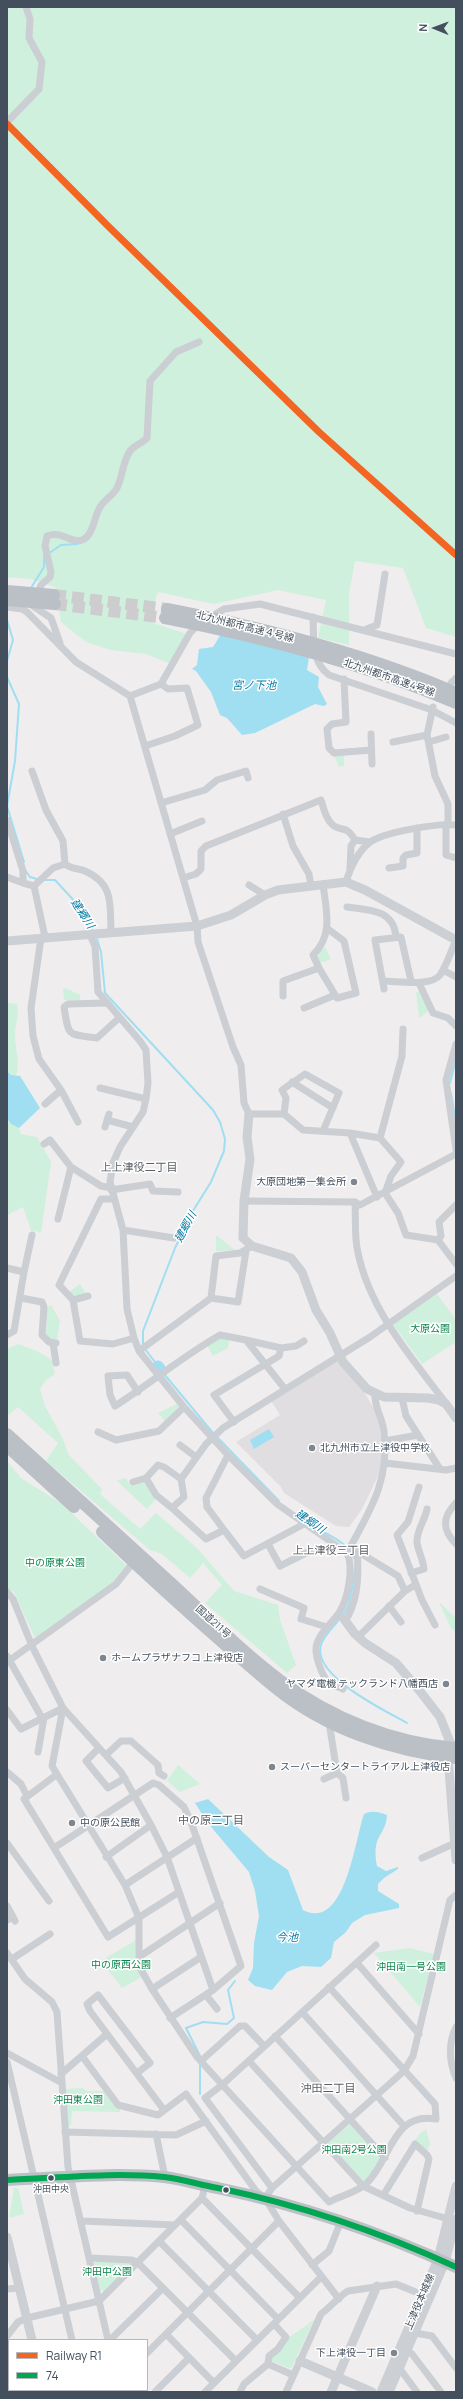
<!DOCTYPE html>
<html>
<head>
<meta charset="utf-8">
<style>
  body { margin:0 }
  #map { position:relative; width:463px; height:2399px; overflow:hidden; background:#efeded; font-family:Manrope,sans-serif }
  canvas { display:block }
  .frame { position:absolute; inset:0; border:8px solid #434f5c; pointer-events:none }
  .legend { position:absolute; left:8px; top:2339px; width:140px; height:52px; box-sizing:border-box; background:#fff; border:1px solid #b4b9be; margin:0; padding:5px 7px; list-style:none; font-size:12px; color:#434f5c }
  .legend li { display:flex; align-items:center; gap:8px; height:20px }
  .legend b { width:20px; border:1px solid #b4b9be }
  .north { position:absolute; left:415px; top:8px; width:40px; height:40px; -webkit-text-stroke:3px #fff; paint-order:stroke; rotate:271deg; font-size:11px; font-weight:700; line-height:16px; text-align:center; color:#434f5c }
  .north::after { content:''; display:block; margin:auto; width:14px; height:18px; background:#434f5c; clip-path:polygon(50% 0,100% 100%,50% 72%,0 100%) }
</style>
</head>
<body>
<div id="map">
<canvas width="463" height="2399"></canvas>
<div class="frame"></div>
<ul class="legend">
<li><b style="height:5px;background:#f26522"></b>Railway R1</li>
<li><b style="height:5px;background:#00a651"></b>74</li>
</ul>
<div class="north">N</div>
</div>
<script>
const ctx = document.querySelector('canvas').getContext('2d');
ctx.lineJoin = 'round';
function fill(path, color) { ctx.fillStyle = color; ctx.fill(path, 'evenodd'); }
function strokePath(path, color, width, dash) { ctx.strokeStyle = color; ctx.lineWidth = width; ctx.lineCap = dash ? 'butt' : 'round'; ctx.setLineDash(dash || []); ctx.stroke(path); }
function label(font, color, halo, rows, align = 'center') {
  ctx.font = font + ' Manrope,"Noto Sans JP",sans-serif'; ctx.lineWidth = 3; ctx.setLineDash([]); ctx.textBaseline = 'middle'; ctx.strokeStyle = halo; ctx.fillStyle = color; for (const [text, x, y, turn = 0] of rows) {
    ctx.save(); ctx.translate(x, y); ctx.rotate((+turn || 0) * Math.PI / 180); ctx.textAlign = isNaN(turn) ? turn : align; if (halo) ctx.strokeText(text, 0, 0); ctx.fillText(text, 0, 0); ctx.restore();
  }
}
fill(new Path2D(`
  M337 1359 360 1386 374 1408 380 1428 382 1454 380 1472 362 1509 349 1527 336 1526 284 1493 281 1487 236 1442 280 1415 271 1401Z`), '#e0dee0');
fill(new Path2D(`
  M7 7H456V637L426 628 403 568 355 561 349 594V645L318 638 326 600 278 590 214 604 158 592 147 621 187 634 171 664 146 654 111 650 86 642 61 622 55 587 31 579 7 577Z
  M344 754V766L339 767 334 755Z
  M325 947 331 959 320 963 316 955Z
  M65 988 80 995V1000H64L63 990Z
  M421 990 430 1009 421 1017H419L416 993Z
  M7 1003 17 1004C19 1017 16 1021 15 1032 14 1047 21 1061 16 1076L11 1075 7 1071Z
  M7 1118 11 1124 19 1128 21 1134 37 1137 51 1162 41 1233 31 1230 23 1207 7 1215Z
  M216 1235 235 1250 216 1251Z
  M80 1284 86 1294 74 1298 69 1292Z
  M437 1294 456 1320V1342L422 1364 393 1324Z
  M51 1305 60 1321 57 1339H49L46 1334 47 1308Z
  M220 1338 229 1339 228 1348 213 1356 207 1345Z
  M18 1344 37 1351 52 1360 55 1374 46 1380 40 1389 45 1406 63 1439 68 1454 102 1489 100 1494 140 1529 156 1513 197 1548 234 1591 278 1605 280 1620 296 1665 287 1673 205 1603 222 1585 203 1563 190 1578 162 1554 150 1550 46 1461 58 1443 18 1407 7 1416V1349Z
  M177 1404 179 1406 165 1421 158 1413Z
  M7 1461 21 1478 62 1504 126 1565 111 1584 35 1638 14 1592 7 1589Z
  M126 1478 130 1485 134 1486 146 1481 156 1499 147 1509 117 1481Z
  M439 1602 456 1618V1632L451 1628Z
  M178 1765 200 1784 180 1792 167 1781Z
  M136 1940 135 1967 142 1977 122 1988 101 1961Z
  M410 1948 434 1954 420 2007 374 1953Z
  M83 2088 86 2091H104L115 2107 120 2109V2112L72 2111 71 2125 68 2126 66 2089Z
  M352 2123 381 2157 365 2182H362L327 2143Z
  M426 2129 430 2144 427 2151 415 2141 419 2134Z
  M14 2188H18L24 2214 9 2218Z
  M97 2260 130 2262 131 2265 104 2292 100 2290 94 2263Z
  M314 2320 291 2369 272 2361V2357L288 2338Z`), '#cff0dd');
fill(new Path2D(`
  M221 634 309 657 307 670 319 677 318 687 327 704 324 706 315 704 255 733 242 735 227 718 220 715 211 692 196 671 192 669 197 665 199 649 213 647Z
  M7 1071 11 1075 20 1076 40 1108 19 1128 11 1124 7 1118Z
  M269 1429 274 1437 254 1449 250 1440Z
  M208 1799 269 1857 288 1870 303 1910C345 1932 355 1839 364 1814 371 1810 380 1812 387 1815 386 1836 371 1834 377 1866L386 1871 398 1867V1869L384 1878 378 1884V1891L399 1904V1908L365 1915 352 1923 346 1932 334 1942 331 1958 321 1967 302 1966 287 1972 272 1990 255 1986 248 1980 253 1968 254 1943 259 1916 255 1891 249 1872 207 1822 195 1803Z`), '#a0def2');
strokePath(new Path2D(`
  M48 554 61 545 78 544
  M31 588 44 567V556
  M7 620 13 640 7 661
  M7 677 19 704 15 761 7 806 24 862
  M25 870 30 877 37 879
  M44 880H55L78 905 92 929
  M97 939 101 952 105 993 213 1110 220 1122 225 1139 224 1151 211 1182 191 1214 175 1248 143 1331V1346
  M450 1083 456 1059
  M451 1093 456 1123
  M145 1349 158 1366
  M164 1374 213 1433
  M217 1437 279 1501
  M315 1527C328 1535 349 1543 354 1558
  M355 1568C353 1581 352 1599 346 1610 339 1622 328 1630 322 1642 307 1674 386 1711 407 1723
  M200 2056 186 2028 203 2022 227 2024 234 2018 228 1990 235 1981
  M200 2094V2064`), '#a0def2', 2);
strokePath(new Path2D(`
  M158 1366 162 1371`), '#a0def2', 11);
strokePath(new Path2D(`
  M54 595 167 609
  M55 604 165 618`), '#cdcdd0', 12, [12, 6]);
strokePath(new Path2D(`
  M7 122 39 89 42 62 29 38 30 19 26 7
  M7 607 22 609 27 612 76 662 130 696 197 926 198 942 233 1047 241 1065 244 1103 249 1114H284L303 1130 350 1133 377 1197
  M313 617C314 638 311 662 329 675L432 710 456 723
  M209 618 224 609 260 604 456 654
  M364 630 377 625 385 574
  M60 643 51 618 33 606 41 585 50 577 51 572 45 546 47 536C61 530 72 544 82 540 93 536 94 518 99 509 103 500 113 496 117 488 123 476 122 463 130 451 134 446 142 443 147 438L150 381 176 352 199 342
  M344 679 346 722 332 724 327 729 329 748 334 753 371 750
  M451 683 456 678
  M130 696 161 684 190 633 200 623
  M433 707 427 735 435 776 448 804V824
  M371 734 372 764
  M393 742 427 735
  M429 742 446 737
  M145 746 175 736 198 725 187 688 168 689 161 684
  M32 771 46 810 63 841 65 864C70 869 78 868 85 871 114 884 110 904 111 932
  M161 803 205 790 217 780 246 771 248 778
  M283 814 293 846 309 874 311 886
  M7 820 23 871V883L34 886 45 937
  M446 824V855L456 858
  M170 834 202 821
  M389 868 403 866V858L406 855 417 853V828
  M350 869 351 846 355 840 370 842
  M7 877 23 883
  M183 878 196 874 201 869V851L206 846 321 800C324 809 326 820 334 826 344 832 346 825 355 840
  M346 882C350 869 358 852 369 843 382 832 439 823 456 825
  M249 885 265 895
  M34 886 53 868 65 864
  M347 907C369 910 393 909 396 936
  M90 935 95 946 98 992 140 1041 146 1050 147 1067 148 1083 146 1099 143 1112 120 1147 113 1163 110 1182 123 1230 127 1309 134 1338 139 1351 184 1407 228 1455 277 1504 347 1553C354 1567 348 1599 339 1613 332 1623 321 1631 317 1643 313 1653 322 1676 329 1683 333 1686 339 1687 343 1689
  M41 938 31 1008 33 1036 39 1059 61 1090 78 1122
  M319 968 337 998 356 993 344 941 328 929
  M443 970 456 977
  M383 981C398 981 431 987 440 975 447 965 451 951 456 940
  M419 983 433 1013 448 1018 456 1026
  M384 989 375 940 401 937 411 981
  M283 996V981L319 968 313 955C334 935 326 910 323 884
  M106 1003 68 1004 64 1007C69 1038 67 1034 97 1038L119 1018
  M304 1008 335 995
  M456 1044 446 1080 456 1150
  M292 1082 333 1108
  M100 1088 146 1099
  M45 1104 61 1090
  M284 1114 286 1098 282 1090 305 1074 339 1093 323 1131
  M107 1120 133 1127
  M105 1127 109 1114
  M350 1133 380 1138 401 1162 391 1176 385 1193 398 1213 406 1235 438 1240 456 1264
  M380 1138 402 1056 403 1029
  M44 1144 50 1140 71 1167
  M111 1190 150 1184 153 1191 178 1192
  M113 1199H101L59 1285 73 1300 80 1341 113 1344 134 1338
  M244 1201 355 1202 360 1205 456 1154
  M355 1202C356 1218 354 1237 358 1253 370 1310 411 1357 445 1402
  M58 1219 71 1167 101 1186 111 1188
  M123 1230 174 1238
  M438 1240 441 1236 439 1222 456 1205
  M7 1268 24 1272 32 1235
  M21 1298 42 1302 44 1307 42 1335 49 1342 56 1343
  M211 1298 238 1302 246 1251
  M73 1300 88 1296
  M7 1335 14 1331 24 1272
  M53 1343 56 1363
  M281 1348 296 1346 304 1341
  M139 1351 211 1298 216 1256 240 1253 252 1246
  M138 1392 127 1375 108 1376 110 1395 115 1406C151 1383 183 1356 220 1335L246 1340 285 1389
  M402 1398 406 1416 440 1469
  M234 1422 214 1395 279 1356 281 1348 246 1340
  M98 1432 116 1440 159 1431 184 1407
  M385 1441 418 1435
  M180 1445 196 1457
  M385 1463 446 1470 456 1468
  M146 1478 156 1495 172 1508 184 1497 181 1479 206 1444 223 1428 370 1337 456 1276
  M133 1482 146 1478 158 1465 164 1467 181 1479
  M419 1487 408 1522 397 1535 422 1600 435 1625
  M456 1503C442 1517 442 1530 456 1544
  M172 1508 206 1539 224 1530 244 1556 304 1524
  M224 1530 207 1507 206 1498 228 1455
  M268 1544 280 1566 310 1551
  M347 1553C369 1512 390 1482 384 1432 383 1419 374 1407 375 1394
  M411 1573 424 1569C423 1558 416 1547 417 1540 418 1528 425 1520 427 1509
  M260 1589 304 1608 301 1619 327 1627
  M7 1592 13 1599 32 1646 63 1708 121 1772 151 1825 167 1857 213 1990
  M389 1606 401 1622
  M345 1621C358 1602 359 1573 357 1551L398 1576 405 1591
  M358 1637 405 1591 415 1585
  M7 1656 42 1718
  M10 1660 116 1584 135 1560
  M63 1708 52 1766 125 1885 139 1918V1966L152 1989 197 2057 329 2202C340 2196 358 2192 367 2183 391 2159 393 2111 436 2119L435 2104 329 1987
  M7 1710 21 1729 63 1708
  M329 1722 337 1773 343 1778 346 1798
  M99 1748 86 1761 108 1788 125 1778
  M38 1752 44 1718
  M106 1755 121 1741H131L158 1765 159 1773 164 1776
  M7 1772 21 1784 27 1796
  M56 1775 24 1799 108 1937 179 1892
  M324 1779 337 1773
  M7 1843 49 1901
  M54 1848 153 1783 159 1785 184 1807 191 1822 241 1966 213 1990 170 2018
  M106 1857 151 1825
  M422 1858 455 1843
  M125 1885 197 1838
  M7 1906 13 1917
  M7 1920 13 1917 15 1921
  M7 1953 25 1979 52 2002 57 2012 68 2167 108 2340
  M139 1957 220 1903
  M12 1959 50 1934
  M357 1963 419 2034
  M152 1989 201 1957
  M206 1995 217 2009
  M302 2012 404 2126
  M456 2027C448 2043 449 2062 456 2078
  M275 2036 385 2158
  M7 2053 62 2083
  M82 2056 118 2105 158 2115 186 2094 256 2191 265 2198 279 2221 339 2299
  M201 2061 240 2026H245L264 2046
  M249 2061 363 2186 410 2208 452 2220
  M7 2062 72 2340
  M137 2073 150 2063 98 1995 87 2004 90 2011 164 2110
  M61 2074 107 2034
  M65 2132 176 2135 206 2121
  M156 2134 165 2177
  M272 2188 205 2098 222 2085 376 1945
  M384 2194 415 2144 427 2155 429 2159 417 2211
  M202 2198 299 2297
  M265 2198 272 2188 404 2071 413 2056 450 1900 456 1895
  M181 2220 278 2319
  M82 2221 175 2225
  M159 2241 257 2340
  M90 2258 132 2260 138 2263 236 2361
  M312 2265 329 2251 341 2221
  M7 2289 19 2288
  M415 2333 432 2336 456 2368
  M166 2334 214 2383
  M7 2336 18 2322 27 2318 99 2301 202 2198 205 2186
  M110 2340 163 2288
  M408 2351 412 2354 441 2392
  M147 2353 279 2221
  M268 2364 269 2356 278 2349 286 2337 274 2324
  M400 2369 417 2392
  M84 2390V2392
  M120 2390V2392
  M108 2392 110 2390
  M155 2392 189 2358
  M205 2392 321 2277
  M240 2392 244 2384 268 2364 293 2375
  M286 2392 321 2314C331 2307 338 2297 348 2291L396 2284 423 2295`), '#cbced2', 7);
strokePath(new Path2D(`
  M7 941 197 926 231 915 265 895 278 890 346 882 365 890 456 940
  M249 1114 247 1137 250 1159 244 1201 243 1238 252 1246 291 1258 302 1272 316 1310 330 1333 343 1362 367 1389 384 1397 428 1398 439 1400 446 1404 456 1418
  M344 1619 355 1634 365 1643 396 1663 419 1690 440 1717 454 1752
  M450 1752 448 1757 456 1860
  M7 2237 32 2340
  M300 2361 372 2392
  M43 2390V2392
  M331 2392 377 2286
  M381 2392 438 2259 456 2186
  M389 2392 445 2262 456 2219`), '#cccfd3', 9);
strokePath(new Path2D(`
  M7 591 54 595
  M7 600 55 604
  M167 609C265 628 364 653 456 693
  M165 618C264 637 363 663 456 703
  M7 1434C62 1484 117 1534 172 1584 208 1617 242 1652 281 1681 331 1718 393 1743 456 1748
  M7 1446 74 1507
  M102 1532C136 1565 170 1596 205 1627 229 1648 252 1669 277 1689 327 1729 392 1751 456 1758
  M7 2180C59 2178 112 2172 164 2177 182 2179 200 2185 218 2188 300 2205 380 2232 456 2267`), '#bbc0c6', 12);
strokePath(new Path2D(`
  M7 2180C59 2178 112 2172 164 2177 182 2179 200 2185 218 2188 300 2205 380 2232 456 2267`), '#00a651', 6);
strokePath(new Path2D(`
  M7 124 109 227 319 432 456 555`), '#f26522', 7);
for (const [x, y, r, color] of [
  [354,1182,4,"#7f868f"],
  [312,1448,4,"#7f868f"],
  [103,1658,4,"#7f868f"],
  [446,1684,4,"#7f868f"],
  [272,1767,4,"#7f868f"],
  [72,1823,4,"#7f868f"],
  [51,2178,3.5,"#434f5c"],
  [226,2190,3.5,"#434f5c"],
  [394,2353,4,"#7f868f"]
]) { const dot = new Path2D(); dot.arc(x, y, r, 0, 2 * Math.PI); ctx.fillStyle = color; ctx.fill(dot); strokePath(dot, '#fff', 1.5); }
label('9px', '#434f5c', '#fff', [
  ["沖田中央",51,2189]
]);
label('10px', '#434f5c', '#fff', [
  ["北九州都市高速４号線",245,627,14],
  ["北九州都市高速4号線",389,678,19],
  ["国道211号",213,1622,42],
  ["上津役本城線",420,2302,-67]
]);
label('10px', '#434f5c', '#fff', [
  ["大原団地第一集会所",346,1182,"right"],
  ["北九州市立上津役中学校",320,1448],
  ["ホームプラザナフコ 上津役店",111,1658],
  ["ヤマダ電機 テックランド八幡西店",438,1684,"right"],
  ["スーパーセンタートライアル上津役店",280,1767],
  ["中の原公民館",80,1823],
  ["下上津役一丁目",386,2353,"right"]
], 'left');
label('10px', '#0d844d', '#fff', [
  ["大原公園",430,1329],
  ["中の原東公園",55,1563],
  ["中の原西公園",121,1965],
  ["沖田南一号公園",411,1967],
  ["沖田東公園",78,2100],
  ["沖田南2号公園",354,2150],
  ["沖田中公園",107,2272]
]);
label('italic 11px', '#027aa2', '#fff', [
  ["宮ノ下池",254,686],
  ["建郷川",82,914,57],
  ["建郷川",186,1227,-61],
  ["建郷川",310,1522,34],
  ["今池",287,1938]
]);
label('11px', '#595d62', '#fff', [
  ["上上津役二丁目",139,1168],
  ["上上津役三丁目",331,1551],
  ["中の原二丁目",211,1821],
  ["沖田二丁目",328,2089]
]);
</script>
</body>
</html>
